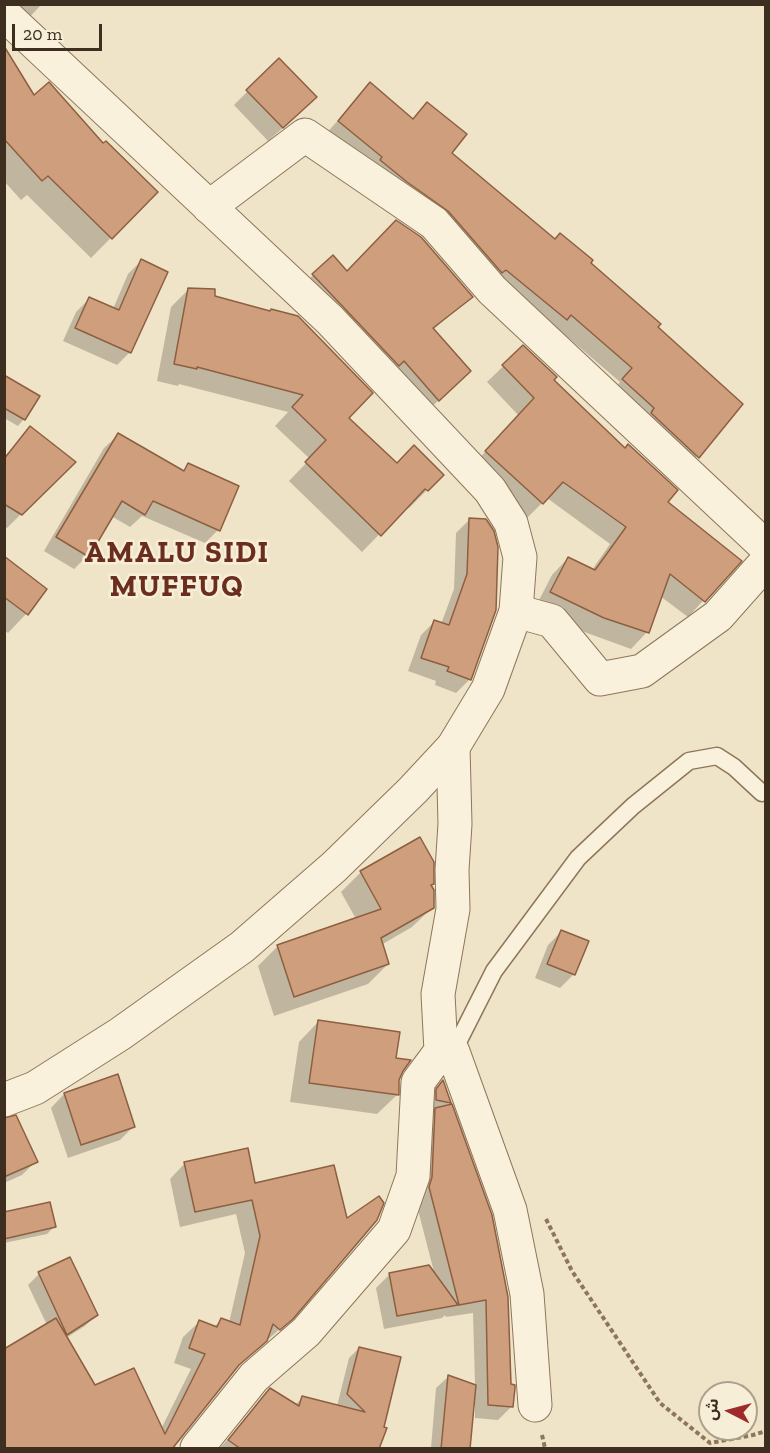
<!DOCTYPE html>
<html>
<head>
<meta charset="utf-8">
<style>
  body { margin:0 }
  #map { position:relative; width:770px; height:1453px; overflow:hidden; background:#f0e4c8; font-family:"Zilla Slab","Noto Sans Arabic",serif }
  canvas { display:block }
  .frame { position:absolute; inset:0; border:6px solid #3d2e20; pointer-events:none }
  .north { position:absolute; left:698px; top:1381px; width:60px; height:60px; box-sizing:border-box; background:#f7eed8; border:2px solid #ada18e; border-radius:50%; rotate:276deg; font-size:16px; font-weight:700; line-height:24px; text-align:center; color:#3d2e20 }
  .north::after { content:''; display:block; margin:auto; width:21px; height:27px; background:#9e2a2b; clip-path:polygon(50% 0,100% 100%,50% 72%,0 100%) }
  .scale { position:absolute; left:12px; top:24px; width:90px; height:27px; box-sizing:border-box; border:3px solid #3d2e20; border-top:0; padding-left:8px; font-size:18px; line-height:21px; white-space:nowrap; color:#3d2e20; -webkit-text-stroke:4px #f7eed8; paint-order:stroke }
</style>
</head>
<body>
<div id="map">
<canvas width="770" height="1453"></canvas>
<div class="frame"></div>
<div class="north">ش</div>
<div class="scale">20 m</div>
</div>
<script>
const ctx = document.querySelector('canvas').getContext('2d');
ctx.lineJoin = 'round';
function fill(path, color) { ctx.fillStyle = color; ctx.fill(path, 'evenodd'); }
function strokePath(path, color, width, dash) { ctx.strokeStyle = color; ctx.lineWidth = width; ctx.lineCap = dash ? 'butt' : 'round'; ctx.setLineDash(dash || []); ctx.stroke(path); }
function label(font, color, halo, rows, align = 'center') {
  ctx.font = font + ' "Zilla Slab",serif'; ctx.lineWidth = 5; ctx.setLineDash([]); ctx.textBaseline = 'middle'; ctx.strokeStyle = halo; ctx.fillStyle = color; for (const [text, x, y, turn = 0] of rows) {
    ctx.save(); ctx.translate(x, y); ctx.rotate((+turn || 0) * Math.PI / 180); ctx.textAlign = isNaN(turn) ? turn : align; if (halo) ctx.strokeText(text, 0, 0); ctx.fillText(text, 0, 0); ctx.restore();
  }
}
fill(new Path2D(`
  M4 4H42L22 25Z
  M279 60 302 111 268 141 234 105Z
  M370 84 412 120 427 104 450 153 554 241 589 263 656 328 741 404 684 471 610 394 620 382 557 328 552 332 325 135Z
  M4 124 103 146 156 192 91 258 27 195 21 200 4 181Z
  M141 261 130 352 117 365 63 341 76 312 89 299 113 309 128 274Z
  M347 273 471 297 433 330 453 388 421 416 297 291 313 275Z
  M189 289 213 297 396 465 442 475 409 508 407 506 362 552 289 481 310 459 275 426 288 412 179 384 178 386 157 381 171 307Z
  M523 347 666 502 740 561 688 617 660 596 647 632 631 649 587 633 535 608 552 575 568 558 592 570 610 544 547 498 526 519 470 468 519 416 487 382Z
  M4 384 24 419 18 426 4 418Z
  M30 428 73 462 7 528 4 526V457Z
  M118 435 182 472 188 465 218 530 205 543 142 516 130 527 111 516 87 556 74 569 44 551 104 448Z
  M469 520 470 679 456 693 435 685 436 681 408 671 421 635 435 621 441 624 454 589 456 533Z
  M4 558 45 589 26 614 8 633 4 630Z
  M361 872 430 885 433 907 412 927 381 945 388 964 368 984 274 1016 258 966 278 946 356 919 341 892Z
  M561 932 574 974 560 988 535 978 548 945Z
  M318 1022 395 1059 398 1080 397 1095 377 1114 290 1102 299 1042Z
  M442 1082 450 1102 444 1108 511 1407 498 1420 475 1418V1405H473L469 1448H431L436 1388 448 1377 475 1386 473 1313 446 1317 445 1315 442 1318 384 1329 376 1288 390 1274 435 1276 416 1202 430 1095Z
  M64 1094 134 1126 120 1140 68 1158 51 1108Z
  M4 1132 36 1161 22 1175 4 1183Z
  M185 1163 254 1185 292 1318 233 1371 170 1448H4L47 1325 28 1285 39 1274 69 1259 96 1315 85 1326 66 1338 94 1387 161 1429 191 1369 174 1363 183 1337 199 1322 214 1327 221 1320 229 1323 245 1253 236 1214 180 1227 170 1179Z
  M4 1214 54 1227 47 1234 4 1243Z
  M359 1348 391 1389 341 1448H220L270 1390 295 1405 302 1398 337 1406 349 1358Z`), '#0003');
const building = new Path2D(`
  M4 46 34 95 49 82 103 143 106 141 158 192 112 239 48 176 42 181 4 139Z
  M279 58 317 97 283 128 246 90Z
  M370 82 413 119 427 102 467 134 452 153 555 239 560 233 593 260 591 263 661 324 658 327 743 404 699 458 651 413 654 408 622 379 632 368 571 315 567 320 506 270 502 273 448 211 407 182 380 160 382 157 338 121Z
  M396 220 421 237 473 297 433 328 471 371 439 401 404 361 399 366 312 274 333 255 347 271Z
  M141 259 168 272 131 353 75 328 89 297 119 310Z
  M188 288 215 289V296L270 311 271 309 298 316 373 393 349 418 397 463 414 445 444 475 428 491 425 489 381 536 305 462 326 440 292 407 303 395 197 367V369L174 364Z
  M523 345 557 377 554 380 625 448 628 444 678 490 668 502 742 561 705 602 670 574 649 633 604 618 550 592 568 557 595 570 626 527 563 482 543 504 485 451 534 398 502 365Z
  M4 375 40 396 25 420 4 408Z
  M30 426 76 462 22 515 4 504V459Z
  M118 433 184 471 188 463 239 486 220 531 153 501 145 515 122 501 89 557 56 537Z
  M469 518 486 519 494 531 498 547 496 610 471 680 447 671 449 667 421 658 434 620 449 625 467 574Z
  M4 556 47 589 28 615 4 597Z
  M420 837 434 862V884L431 885 434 890V908L381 938 389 964 294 997 277 945 381 909 360 871Z
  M561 930 589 941 575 975 547 964Z
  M318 1020 400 1032 396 1058 411 1060 403 1071 399 1080V1095L309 1083Z
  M118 1074 135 1127 81 1145 64 1093Z
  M443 1080 451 1103 436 1100V1089Z
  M452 1104 492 1215 508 1297 511 1384 515 1385V1388L513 1407 488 1405 486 1300 459 1305 429 1187 432 1177 435 1108Z
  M16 1115 38 1162 4 1177V1118Z
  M248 1148 255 1183 334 1165 347 1218 379 1196 384 1203 377 1220 293 1319 280 1330 273 1324 267 1341 239 1365 172 1449H4V1349L56 1318 95 1385 134 1368 165 1434 205 1354 189 1348 199 1320 217 1327 221 1318 240 1325 260 1236 252 1200 195 1212 184 1162Z
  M50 1202 56 1227 4 1239V1212Z
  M70 1257 98 1315 67 1335 38 1272Z
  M429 1265 458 1305 397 1316 389 1273Z
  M359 1347 401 1357 384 1427 387 1428 379 1449H241L228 1440 270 1388 299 1406 302 1396 365 1412 347 1394Z
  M448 1375 476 1385 470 1449H441Z`);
fill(building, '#cf9f7d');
strokePath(building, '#8d5f41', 1.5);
const service = new Path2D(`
  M453 1052 494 971 578 858 633 806 689 761 717 756 734 767 762 793`);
const minor = new Path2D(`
  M209 207 305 135 434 223 492 290 766 547
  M516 611 552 621 600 679 642 671 718 616 766 562
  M453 747 455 824 452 870 453 909 438 994 441 1051 453 1052 510 1210 527 1294 535 1405
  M197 1448 254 1377 306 1332 394 1230 413 1176 418 1082 441 1051`);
const tertiary = new Path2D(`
  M4 14 330 320 490 490 511 523 520 557 516 611 488 689 453 747 413 790 334 867 242 947 120 1034 35 1088 4 1100`);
strokePath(service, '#8d765c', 19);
strokePath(minor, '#8d765c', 35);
strokePath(tertiary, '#8d765c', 35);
strokePath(new Path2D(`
  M546 1219 572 1271 660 1403 710 1443 753 1435 766 1431
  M542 1435 545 1448`), '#8d765c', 4, [4.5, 3]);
strokePath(service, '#faf1dc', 16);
strokePath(minor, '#faf1dc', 33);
strokePath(tertiary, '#faf1dc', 33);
ctx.letterSpacing = '1.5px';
label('bold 30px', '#6b2e1e', '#f7eed8', [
  ["AMALU SIDI",177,553],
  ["MUFFUQ",177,587]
]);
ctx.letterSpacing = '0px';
</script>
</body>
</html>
